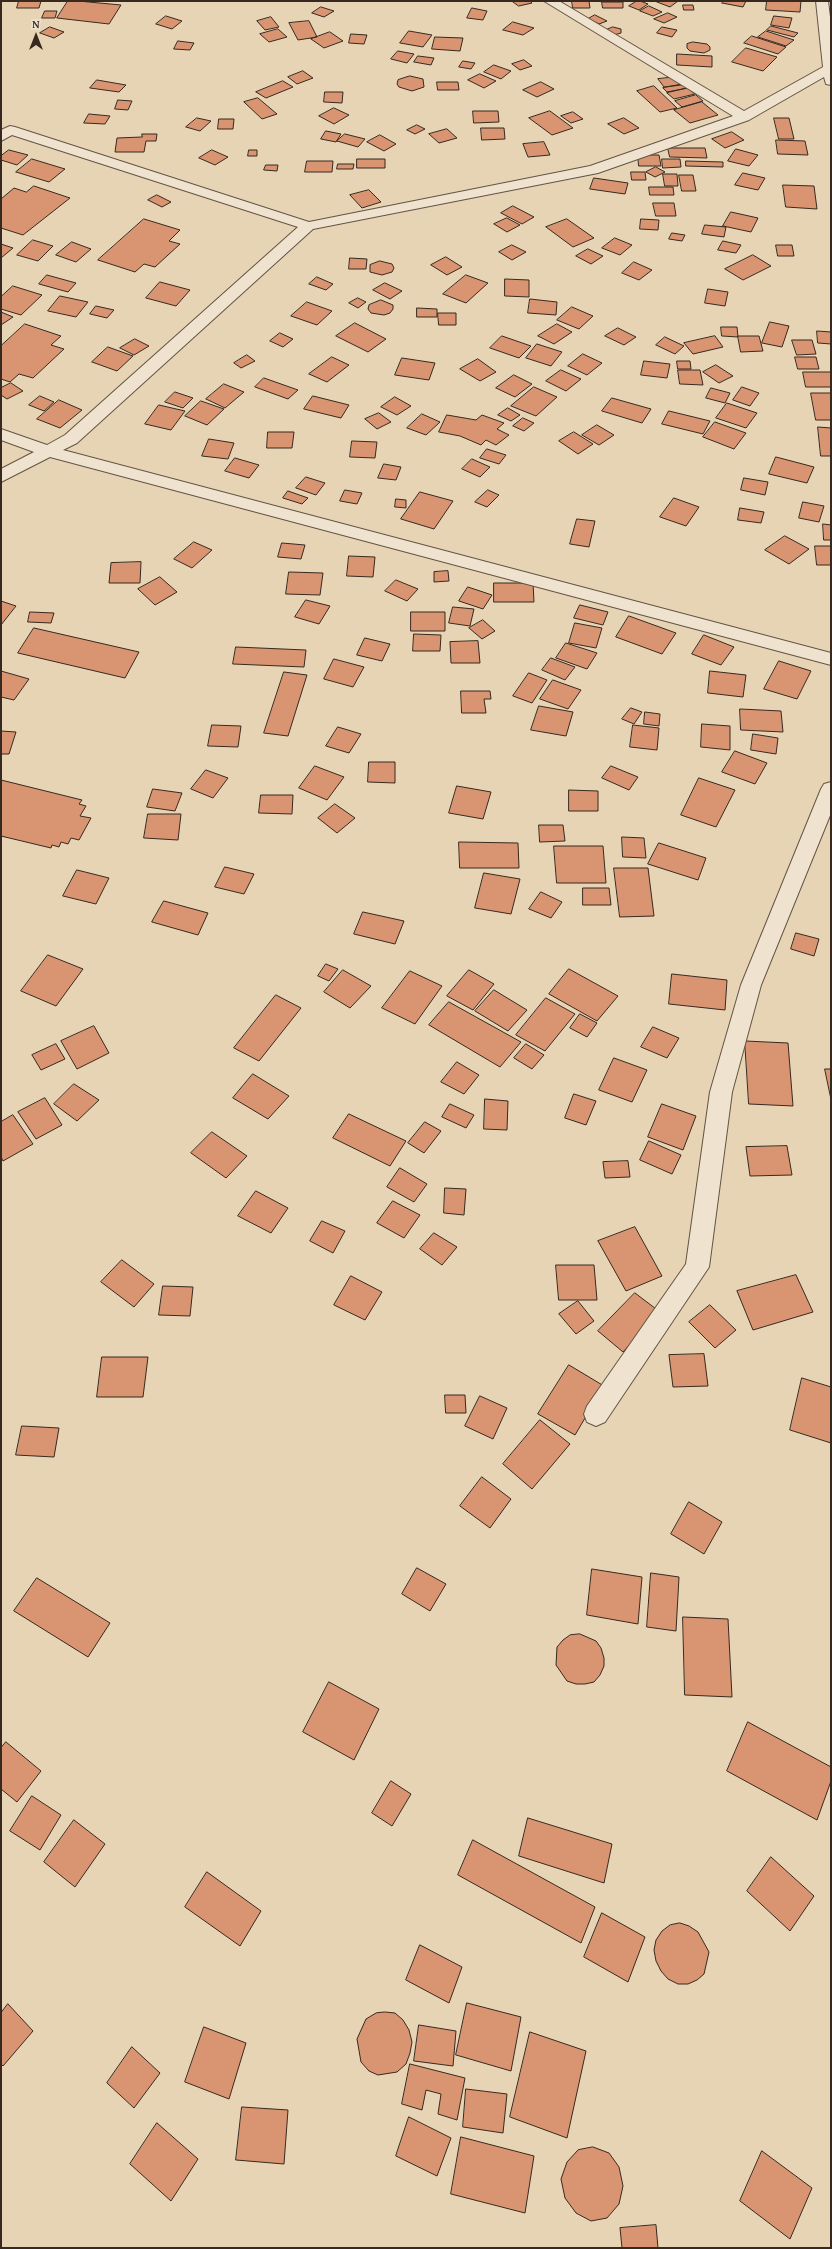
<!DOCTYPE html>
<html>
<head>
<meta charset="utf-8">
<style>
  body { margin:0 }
  #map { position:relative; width:832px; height:2249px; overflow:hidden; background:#e7d4b5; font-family:"Gentium Book Plus",serif }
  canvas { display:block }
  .frame { position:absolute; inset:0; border:2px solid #37291f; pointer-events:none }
  .north { position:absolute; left:16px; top:16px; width:40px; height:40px; -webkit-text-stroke:3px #efe3cf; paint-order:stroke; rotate:0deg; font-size:11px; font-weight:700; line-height:16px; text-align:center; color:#37291f }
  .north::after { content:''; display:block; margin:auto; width:14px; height:18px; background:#37291f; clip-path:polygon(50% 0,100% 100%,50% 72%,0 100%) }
</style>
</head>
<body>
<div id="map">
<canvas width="832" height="2249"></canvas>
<div class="frame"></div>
<div class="north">N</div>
</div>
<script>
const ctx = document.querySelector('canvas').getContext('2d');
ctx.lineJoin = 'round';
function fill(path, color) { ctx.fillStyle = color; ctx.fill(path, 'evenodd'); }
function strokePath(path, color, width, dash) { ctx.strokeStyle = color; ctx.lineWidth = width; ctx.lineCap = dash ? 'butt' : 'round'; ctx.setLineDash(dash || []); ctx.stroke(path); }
const building = new Path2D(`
  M19 1H41L39 8H17Z
  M68 1H78L121 5 109 24 57 18Z
  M512 1H530L532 3 519 6Z
  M572 1H589L590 8H573Z
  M637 1H640L648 4 639 10 629 6Z
  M659 1H678L670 7 657 2Z
  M724 1H746L743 7 722 3Z
  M767 1H801L800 12 766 10Z
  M602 2H623V8H603Z
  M683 5H693L694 10H684Z
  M649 6 662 12 653 16 640 11Z
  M321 7 334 11 324 17 312 13Z
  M472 8 487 11 483 20 467 18Z
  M45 11H57L55 18H42Z
  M668 13 677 17 664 23 654 19Z
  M595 15 607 21 599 24 588 19Z
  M166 16 182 21 172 29 156 24Z
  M774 16 792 18 789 28 771 25Z
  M271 17 279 27 265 30 257 21Z
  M309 21 317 37 298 40 289 23Z
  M513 22 534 28 523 35 503 30Z
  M771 26 798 33 794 37 767 30Z
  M50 27 64 32 54 38 40 33Z
  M613 27 621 29V33L614 35 606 30Z
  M662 27 677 30 672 37 657 33Z
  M278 29 287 37 269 42 260 34Z
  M409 31 432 35 423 47 400 43Z
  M766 31 794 40 786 46 758 37Z
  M330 32 343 41 324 48 311 39Z
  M351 34 367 35 364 44 349 43Z
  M752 36 786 47 778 54 744 43Z
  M435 37 463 38 460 51 432 49Z
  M178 41 194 43 190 50 174 49Z
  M693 42 707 44 710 47V50L704 53 690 51 687 48V44Z
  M746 48 777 57 763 71 732 62Z
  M398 51 414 54 407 63 391 59Z
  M677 54 712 56V67L677 65Z
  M418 56 434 58 431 65 414 62Z
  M524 60 532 66 520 70 512 64Z
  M463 61 475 63 471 69 459 67Z
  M494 65 511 71 501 79 484 72Z
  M303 71 313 78 297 84 288 77Z
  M480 74 496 81 484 88 468 80Z
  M410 76 423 79 424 87 412 91 399 87 397 84 398 80Z
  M676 77 681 85 664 87 658 79Z
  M97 80 126 85 119 92 90 88Z
  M283 81 293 87 266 98 256 92Z
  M437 82H458L459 90H438Z
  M541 82 554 89 537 97 523 90Z
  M684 84 688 88 667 92 663 88Z
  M654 86 677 108 660 112 637 91Z
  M688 88 695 94 674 99 667 93Z
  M325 92H343L342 103 324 102Z
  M696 95 703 101 682 107 675 101Z
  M258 98 277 114 262 119 244 102Z
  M118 100 132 101 128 110 115 109Z
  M702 102 718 115 690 123 674 110Z
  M334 108 349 115 334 124 319 116Z
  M473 111H498L499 122 474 123Z
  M550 111 573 128 552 135 529 118Z
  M573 112 583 119 571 123 561 116Z
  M89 114 110 116 105 124 84 123Z
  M197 118 211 121 200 131 186 127Z
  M624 118 639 128 624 134 608 124Z
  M774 118H789L794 139H779Z
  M219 119H234L233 129H218Z
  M417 125 425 129 415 134 407 130Z
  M481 128H504L505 139 482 140Z
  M447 129 457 138 439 143 429 134Z
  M326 131 341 134 336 142 321 139Z
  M732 132 744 140 725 148 712 139Z
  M142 134H157L156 141H146L144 152H115L117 138 142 137Z
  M345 134 365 139 358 147 337 141Z
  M380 135 396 144 384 151 367 142Z
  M776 140 805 141 808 155 778 154Z
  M544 142 550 155 528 157 523 144Z
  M668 148H705L707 158 670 157Z
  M736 149 758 155 749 166 728 161Z
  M9 150 28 155 17 165 1 160V156Z
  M212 150 228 157 215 165 199 158Z
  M249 150H257V156H248Z
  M638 155H659L661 166H639Z
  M32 159 65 169 49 182 16 172Z
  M357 159H385V168H357Z
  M662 159H680L681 167 663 168Z
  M307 161H333L332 172H305Z
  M686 161 723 162V167L686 166Z
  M338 164H354L353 169H337Z
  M266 165H278L277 171 264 170Z
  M656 167 665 172 655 177 646 172Z
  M631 172H645L646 180H632Z
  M743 173 765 178 758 190 735 185Z
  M663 174H677L678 186H665Z
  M679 175H693L696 191H682Z
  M594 178 628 183 625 194 590 189Z
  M783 185 814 186 817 209 786 207Z
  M34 186 70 198 23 235 1 228V199L14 188 26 192Z
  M649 187H673L674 195H650Z
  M369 190 381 202 362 208 350 195Z
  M157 195 171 202 162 207 148 200Z
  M653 203H674L676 216H656Z
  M513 206 534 217 522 224 501 213Z
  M731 212 758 218 751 232 723 226Z
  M507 218 520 225 507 232 494 224Z
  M144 219 180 230 169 241 180 244 155 267 144 264 135 272 98 260Z
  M567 219 594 238 573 247 546 227Z
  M641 219 659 220 658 230 640 229Z
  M705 225 726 227 724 237 702 234Z
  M672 233 685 235 682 241 669 239Z
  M615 238 632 245 620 255 602 248Z
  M33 240 53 246 38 261 17 255Z
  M723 241 741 245 736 253 718 250Z
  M72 242 91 249 76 262 56 255Z
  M1 244 13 248 1 258Z
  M512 245 526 252 512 260 499 252Z
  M776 245H792L794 256H778Z
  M588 249 603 256 591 264 576 256Z
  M753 255 771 266 743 280 725 269Z
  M446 257 462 267 447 275 431 265Z
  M350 258 367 259 366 269H349Z
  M380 261 392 264 394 268 392 272 382 275 370 272V265Z
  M634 262 652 270 639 280 622 273Z
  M47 275 76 283 68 292 39 284Z
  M466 275 488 283 466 303 443 294Z
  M317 277 333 284 326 290 309 284Z
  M505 279 529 280V297L505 296Z
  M160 282 190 290 176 306 146 298Z
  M385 283 402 291 390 299 373 290Z
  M13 286 42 295 21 315 1 309V297Z
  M708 289 728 292 725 306 705 303Z
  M60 296 88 302 76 317 48 311Z
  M358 298 366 302 358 308 349 303Z
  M530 299 557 302 556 315 528 313Z
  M381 300 393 305V309L390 313 384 315 371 313 368 309 369 305Z
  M307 302 332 311 317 325 291 316Z
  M96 306 114 310 107 318 90 314Z
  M572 307 593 316 579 329 557 320Z
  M417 308 437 309V317H417Z
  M1 312 13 317 1 325Z
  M438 313H456V325H439Z
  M770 322 789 326 782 347 762 343Z
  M355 323 386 339 368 352 336 336Z
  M25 324 61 336 51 345 64 349 33 378 19 374 10 382 1 379V346Z
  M557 324 572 332 554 344 538 336Z
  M721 327H737L738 337 722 336Z
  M618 328 636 337 624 345 605 336Z
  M817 331 831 332V344L818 343Z
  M280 333 293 339 283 347 270 341Z
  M502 336 531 346 519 358 490 348Z
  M715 336 723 347 693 354 684 343Z
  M738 336H759L763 351 741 352Z
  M665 337 684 346 675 354 656 345Z
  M135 339 149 346 134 355 120 348Z
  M792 340H812L816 354 797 355Z
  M537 344 562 352 551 366 526 358Z
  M108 347 133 356 117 371 92 362Z
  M583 354 602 363 587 375 568 366Z
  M247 355 255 361 241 368 234 363Z
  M332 357 349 365 327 382 309 374Z
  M795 357H816L819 369H798Z
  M402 358 435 363 429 380 395 375Z
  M478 359 496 372 480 381 460 369Z
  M644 361 670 364 667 378 641 375Z
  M677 361H690L691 369H678Z
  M716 365 733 376 719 383 703 372Z
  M561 370 581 379 566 391 546 381Z
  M678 370H700L703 385 680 384Z
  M803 372H831V387H806Z
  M514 375 532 384 515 397 496 388Z
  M264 378 298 390 288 399 255 387Z
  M11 383 23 391 7 399 1 395V388Z
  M224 384 244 392 225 408 206 399Z
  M534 387 557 397 536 416 511 406Z
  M742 387 759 393 750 406 733 400Z
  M711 388 730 393 725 403 706 398Z
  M175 392 193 398 183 408 165 402Z
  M811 393H831V420H816Z
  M40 396 54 402 44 411 29 405Z
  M313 396 349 405 341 418 304 409Z
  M395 397 411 406 397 415 381 407Z
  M612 398 651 409 642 423 602 411Z
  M59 400 82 410 60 428 37 419Z
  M201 401 224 409 207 425 185 416Z
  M727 403 757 413 746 428 716 418Z
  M159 405 185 411 171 430 145 424Z
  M508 408 520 415 511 421 498 415Z
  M669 411 710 421 703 434 662 424Z
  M379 413 391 422 377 429 365 419Z
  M422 414 440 422 426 435 407 428Z
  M447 415 476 420 482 415 504 423 497 429 509 435 496 445 486 440 481 445 460 436 439 432Z
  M523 418 534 423 524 431 513 426Z
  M715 422 746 433 734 449 703 437Z
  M597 425 614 435 599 445 582 435Z
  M818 427 831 428V456H821Z
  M268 432H294L292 448H267Z
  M574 432 593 444 578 454 559 441Z
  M209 439 234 443 228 459 202 456Z
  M352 441 377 442 375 458 350 457Z
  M487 449 506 455 499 464 480 458Z
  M776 457 814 467 807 483 769 474Z
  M235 458 259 465 249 478 225 471Z
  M472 459 490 467 480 477 462 469Z
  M384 464 401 467 396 480 378 478Z
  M306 477 325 483 316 495 296 488Z
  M744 478 768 482 765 495 741 490Z
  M345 490 362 493 357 504 340 501Z
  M488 490 499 495 487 507 475 502Z
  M288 491 308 498 302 504 283 498Z
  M420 492 453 501 434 529 401 519Z
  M674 498 699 507 686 526 660 517Z
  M396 499 406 500V508L395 507Z
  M803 502 824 506 819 522 799 518Z
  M740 508 764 512 761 523 738 520Z
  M577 519 595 521 589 547 570 544Z
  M823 524 831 525V540H824Z
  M785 536 809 549 789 564 765 550Z
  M194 542 212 550 192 568 174 559Z
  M282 543 305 545 301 559 278 557Z
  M815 546H831V565H817Z
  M349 556 375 557 373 577 347 576Z
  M141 562 140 583H109L111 563Z
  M448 571 449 581 434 582V572Z
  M289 572 323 573 320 595 286 594Z
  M160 577 177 592 155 605 138 589Z
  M396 580 418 589 407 601 385 591Z
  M494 583H533L534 602H494Z
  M468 587 492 595 483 609 459 601Z
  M306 600 330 606 319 624 295 617Z
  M1 601 16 606 1 625Z
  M580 605 608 612 603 625 574 618Z
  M453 607 474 609 470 626 449 623Z
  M30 612 54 613 51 623 28 622Z
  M411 612H445V631H411Z
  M629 616 676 633 662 654 616 637Z
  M483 620 495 631 482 639 469 628Z
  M575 623 602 628 596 648 569 643Z
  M34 628 139 652 125 678 18 653Z
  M414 634 441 635 440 651H413Z
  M704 635 734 647 721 665 692 654Z
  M365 638 390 644 382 661 357 655Z
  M478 641 480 663H451L450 642Z
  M566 643 597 653 587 669 556 658Z
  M236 647 306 650 304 667 233 664Z
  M551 658 575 667 565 680 542 670Z
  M334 659 364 667 353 687 324 679Z
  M779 661 811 671 797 699 764 689Z
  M1 671 29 679 14 700 1 697Z
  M710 671 746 675 743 697 708 693Z
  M284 672 307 675 288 736 264 733Z
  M529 673 547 680 532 703 513 696Z
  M553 680 581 690 568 709 540 699Z
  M461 691H490L491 699H484L486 713H462Z
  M539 706 573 712 566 736 531 730Z
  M631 708 642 712 634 724 622 719Z
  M740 709 781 711 783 732 741 730Z
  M645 712 660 714 659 726 644 724Z
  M702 724 730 726V750L701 747Z
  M212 725 241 726 238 747 208 746Z
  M633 725 659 728 657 750 630 747Z
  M338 727 361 734 349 753 326 746Z
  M1 731 16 732 9 754H1Z
  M753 734 778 738 776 754 751 750Z
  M735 751 767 763 755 784 722 772Z
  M369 762H395V783L368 782Z
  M315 766 344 777 327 800 299 788Z
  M611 766 638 777 629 790 602 778Z
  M206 770 228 778 213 798 191 789Z
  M699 778 735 790 716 827 681 815Z
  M1 780 82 800 79 804 86 806 80 816 91 818 79 840 71 838 68 844 61 842 59 847 52 845 51 848 1 836Z
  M457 786 491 792 483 819 449 813Z
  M153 789 182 793 175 811 147 807Z
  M569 790 598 791V811H569Z
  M261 795H293L292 814 259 813Z
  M335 804 355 818 337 833 318 818Z
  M148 814H181L178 840 144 838Z
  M539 825H563L565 841 540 842Z
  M622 837 644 838 646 858 623 857Z
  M459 842 518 843 519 868H460Z
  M659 843 706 858 698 880 648 864Z
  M554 846H603L606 883H557Z
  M225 867 254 874 244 894 215 887Z
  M614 868H648L654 916 620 917Z
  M77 870 109 878 96 904 63 896Z
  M484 873 520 879 511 914 475 908Z
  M583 888H609L611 905H583Z
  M541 892 562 902 551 918 529 909Z
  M164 901 208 913 198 935 152 922Z
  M363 912 404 921 395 944 354 934Z
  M796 933 819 939 814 956 791 949Z
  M48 955 83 969 56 1006 21 991Z
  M326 964 338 969 329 981 318 976Z
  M569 969 618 996 597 1021 549 994Z
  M343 970 371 986 350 1008 324 992Z
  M469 970 494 984 473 1010 447 996Z
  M410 971 442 986 415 1024 382 1008Z
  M672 974 727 980 725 1010 669 1004Z
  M494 990 527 1010 508 1031 475 1011Z
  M276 995 301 1008 259 1061 234 1048Z
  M546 998 575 1014 545 1051 516 1035Z
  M449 1002 521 1042 500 1067 429 1025Z
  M580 1014 597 1023 587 1037 570 1028Z
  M94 1026 109 1053 77 1069 61 1041Z
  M653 1027 679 1038 667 1058 641 1047Z
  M745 1041 788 1043 793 1106 749 1104Z
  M56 1044 65 1059 41 1070 32 1055Z
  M526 1044 544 1055 532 1069 514 1058Z
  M614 1058 647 1070 632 1102 599 1090Z
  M457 1062 479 1075 464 1094 441 1082Z
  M825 1069H831V1099Z
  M253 1074 289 1096 268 1119 233 1098Z
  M74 1084 99 1100 77 1121 54 1104Z
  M574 1094 596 1101 586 1125 565 1118Z
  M45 1098 62 1125 36 1139 18 1112Z
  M485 1099 508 1101 507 1130 484 1129Z
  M450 1104 474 1115 466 1128 442 1117Z
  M662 1104 696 1116 683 1150 648 1137Z
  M349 1114 406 1141 390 1166 333 1138Z
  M13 1115 33 1144 3 1161 1 1157V1122Z
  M425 1122 441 1131 424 1153 408 1143Z
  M212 1132 247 1156 226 1178 191 1153Z
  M649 1141 681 1155 672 1174 640 1160Z
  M787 1146 792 1175 750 1176 746 1147Z
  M628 1161 630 1177 605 1178 603 1162Z
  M400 1168 427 1184 414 1202 387 1187Z
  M445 1188 466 1189 464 1215 444 1213Z
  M256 1191 288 1208 271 1233 238 1216Z
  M393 1201 420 1215 404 1238 377 1223Z
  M322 1221 345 1231 333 1253 310 1241Z
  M635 1227 662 1276 626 1291 598 1241Z
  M434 1233 457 1247 442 1265 420 1249Z
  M122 1260 154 1284 134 1307 101 1282Z
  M556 1265H594L597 1300H559Z
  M796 1275 813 1312 753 1330 737 1291Z
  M351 1276 382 1292 365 1320 334 1305Z
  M163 1286 193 1287 190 1316 159 1315Z
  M635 1293 660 1312 623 1352 598 1331Z
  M578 1301 594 1321 576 1334 559 1314Z
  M710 1305 736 1330 715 1348 689 1322Z
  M704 1354 708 1386 673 1387 669 1355Z
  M102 1357H148L143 1397H97Z
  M569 1365 604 1386 575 1435 538 1414Z
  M802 1378 831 1387V1443L790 1430Z
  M445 1395H465L466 1413H446Z
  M480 1396 507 1408 493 1439 465 1426Z
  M540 1420 570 1444 532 1489 503 1464Z
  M22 1426 59 1428 54 1457 16 1455Z
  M482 1477 511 1499 490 1528 460 1506Z
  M689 1502 722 1522 704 1554 671 1534Z
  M417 1568 446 1584 430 1611 402 1594Z
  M592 1569 642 1577 638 1624 587 1615Z
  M651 1573 679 1577 676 1631 647 1627Z
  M37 1578 110 1623 88 1657 14 1611Z
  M683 1617 728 1619 732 1697 685 1695Z
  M580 1634 596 1641 601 1648 604 1658V1666L600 1675 594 1682 585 1684H576L567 1681 556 1665 557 1647 563 1640 570 1635Z
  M329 1682 379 1709 354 1760 303 1732Z
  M748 1722 831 1767V1781L817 1820 727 1771Z
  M6 1742 41 1771 17 1802 1 1789V1748Z
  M391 1781 411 1794 392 1826 372 1813Z
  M32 1796 61 1815 40 1850 10 1831Z
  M528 1818 612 1844 604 1883 519 1856Z
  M74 1820 105 1844 75 1887 44 1862Z
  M473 1840 595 1907 581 1943 458 1875Z
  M771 1857 814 1896 790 1931 747 1891Z
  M207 1872 261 1911 240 1946 185 1907Z
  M602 1913 645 1937 628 1982 584 1957Z
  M680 1923 689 1926 698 1932 709 1952 704 1974 697 1980 688 1984H678L668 1979 661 1971 656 1961 654 1950 656 1940 662 1931 670 1925Z
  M420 1945 462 1967 449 2003 406 1980Z
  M467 2003 521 2017 511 2071 456 2055Z
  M8 2004 33 2031 3 2066 1 2064V2013Z
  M385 2012 395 2013 403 2020 409 2030 412 2042 410 2053 406 2064 397 2072 378 2075 369 2071 361 2062 357 2039 366 2019 376 2013Z
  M419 2025 456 2031 453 2066 414 2061Z
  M204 2027 246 2043 229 2099 185 2082Z
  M530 2032 586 2051 567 2138 510 2117Z
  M132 2047 160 2073 134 2108 107 2083Z
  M410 2064 465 2078 457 2120 438 2114 441 2094 426 2090 422 2110 402 2104Z
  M466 2089 507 2094 503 2133 463 2127Z
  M242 2107 288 2110 284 2164 236 2160Z
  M409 2117 451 2138 437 2176 396 2156Z
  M157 2123 198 2159 171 2201 130 2164Z
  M461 2137 534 2156 525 2213 451 2194Z
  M593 2147 609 2153 619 2167 623 2186 619 2204 607 2218 591 2221 576 2213 565 2198 561 2179 567 2162 578 2150Z
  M762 2151 812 2188 790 2239 740 2201Z
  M656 2225 658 2248H622L620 2228Z`);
fill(building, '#d99471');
strokePath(building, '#37291f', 1);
const minor = new Path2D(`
  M544 1H559L744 111 823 67 816 1H828L831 25V85L826 84 824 77 749 120 598 173 313 229 77 443 63 450 831 653V665L50 457 1 482V469L34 452 1 440V429L47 445 65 435 298 227 12 135 1 141V130L10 126 15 127 309 222 590 166 733 116Z
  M831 782V813L761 985 732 1092 709 1267 605 1422 596 1426 587 1422 584 1414 587 1406 686 1264 710 1092 741 985 821 789 824 784Z`);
strokePath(minor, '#635444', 2);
fill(minor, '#efe3cf');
</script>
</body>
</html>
